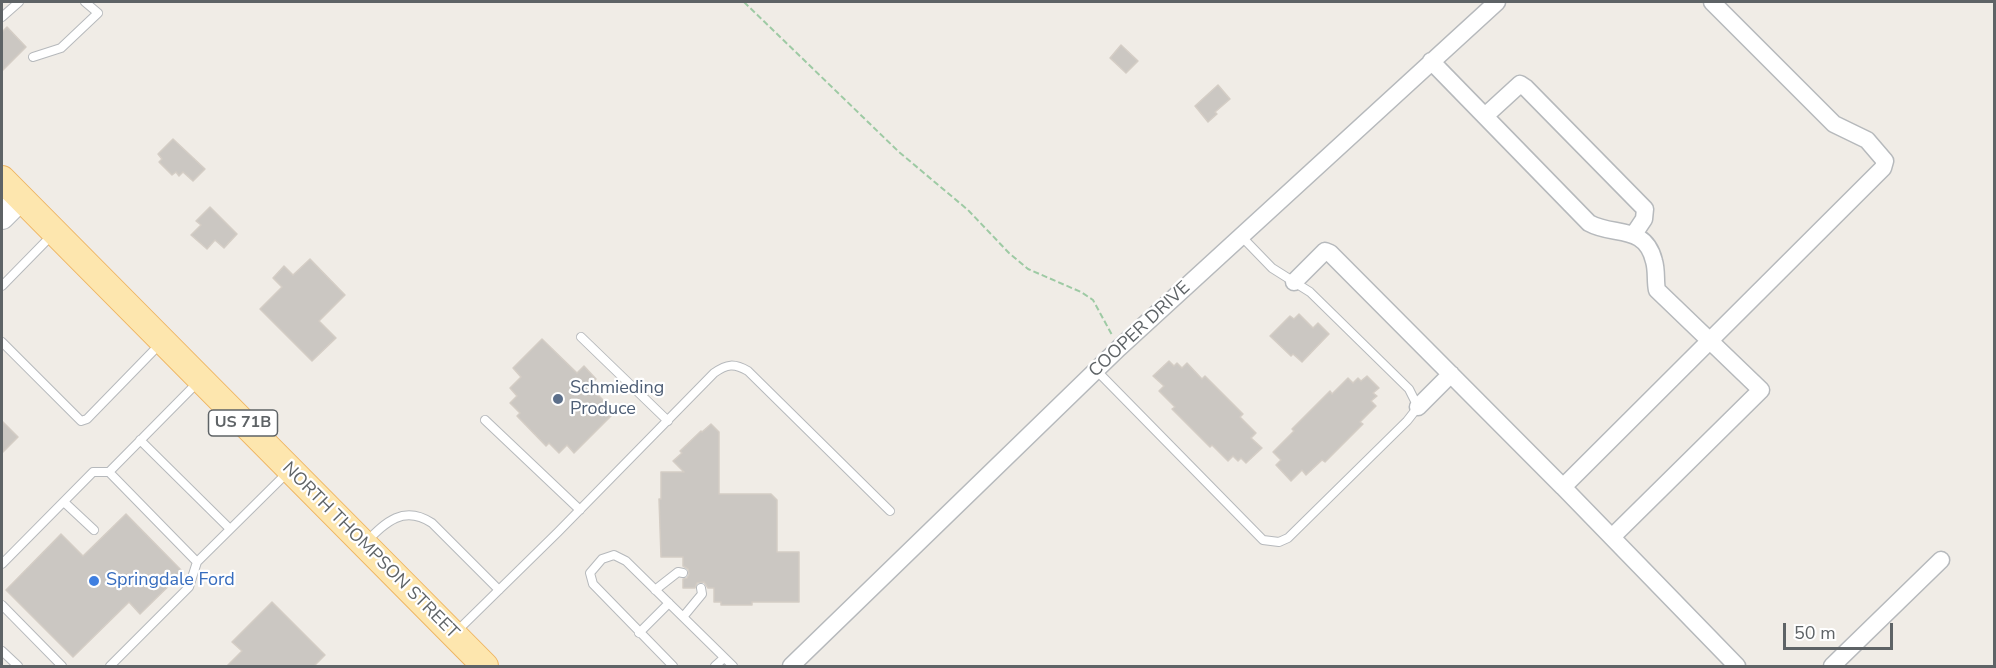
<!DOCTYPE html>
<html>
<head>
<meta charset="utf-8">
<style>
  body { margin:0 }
  #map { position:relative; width:1996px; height:668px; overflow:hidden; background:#f0ece6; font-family:"Nunito Sans",sans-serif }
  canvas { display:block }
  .frame { position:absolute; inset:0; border:3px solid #5e6366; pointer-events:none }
  .scale { position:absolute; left:1783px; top:623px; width:110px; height:27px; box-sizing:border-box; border:3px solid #5e6366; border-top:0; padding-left:8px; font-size:18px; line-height:21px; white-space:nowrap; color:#5e6366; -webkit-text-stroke:4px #fff; paint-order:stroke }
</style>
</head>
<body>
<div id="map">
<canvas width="1996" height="668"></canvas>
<div class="frame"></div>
<div class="scale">50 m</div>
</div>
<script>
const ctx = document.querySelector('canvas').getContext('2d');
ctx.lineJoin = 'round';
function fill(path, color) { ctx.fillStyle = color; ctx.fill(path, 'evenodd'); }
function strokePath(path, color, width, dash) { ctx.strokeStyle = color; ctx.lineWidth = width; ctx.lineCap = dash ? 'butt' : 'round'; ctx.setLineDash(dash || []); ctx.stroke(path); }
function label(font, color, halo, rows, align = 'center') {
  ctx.font = font + ' "Nunito Sans",sans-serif'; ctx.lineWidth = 4.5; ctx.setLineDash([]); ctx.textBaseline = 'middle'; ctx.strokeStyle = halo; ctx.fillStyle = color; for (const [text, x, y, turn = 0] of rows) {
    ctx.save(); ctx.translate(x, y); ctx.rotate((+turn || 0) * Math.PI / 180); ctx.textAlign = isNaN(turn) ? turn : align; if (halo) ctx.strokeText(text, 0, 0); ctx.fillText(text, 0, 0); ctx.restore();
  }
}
const building = new Path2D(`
  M7 27 26 47 2 71V32Z
  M1121 45 1138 61 1126 73 1110 58Z
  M1218 85 1230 99 1215 112 1217 114 1208 122 1195 106Z
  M173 139 205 169 193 181 183 172 179 176 176 172 172 175 159 162 162 159 158 154Z
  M210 207 237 234 224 248 215 240 207 249 191 235 201 225 196 221Z
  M310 259 345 295 319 321 336 338 312 361 260 309 282 287 273 278 284 266 293 275Z
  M1299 314 1313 328 1318 323 1329 334 1302 362 1293 354 1291 356 1270 336 1290 316 1294 319Z
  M542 339 577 373 584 366 596 379 589 386 615 412 574 453 567 445 559 453 549 443 546 446 517 416 520 413 510 403 517 396 510 388 521 377 513 368Z
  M1169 361 1174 366 1177 363 1182 368 1187 363 1202 379 1205 376 1243 414 1240 417 1256 433 1251 438 1262 448 1246 463 1241 458 1238 461 1233 456 1228 461 1212 445 1210 447 1172 409 1175 407 1159 391 1164 386 1153 376Z
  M1367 376 1379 388 1373 393 1377 396 1371 401 1376 406 1360 422 1363 424 1325 462 1322 460 1306 475 1302 470 1291 481 1276 465 1281 460 1273 452 1294 431 1292 429 1330 391 1332 394 1348 378 1353 383 1358 378 1361 381Z
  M2 421 18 437 2 453Z
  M711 424 719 432V494H771L777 500V552H799V602H752V605H721V602H714V588H708L704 582 697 583 695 588H683V579L687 578 689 574 688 569 683 566V557H661L659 499H661V472H684L673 461 682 453 680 451 701 431 702 432Z
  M126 514 183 572 140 614 129 602 73 657 6 590 61 534 83 556Z
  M272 602 325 655 314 666H227L242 651 232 642Z`);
fill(building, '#cbc7c2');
strokePath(building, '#d4cdc5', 1.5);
const lane = new Path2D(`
  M2 17 19 2
  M33 57 61 48 98 13 85 2
  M2 286 52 235
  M581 337 668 421
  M2 342 81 421 87 419 161 343
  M1096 370 1263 540 1279 542 1288 538 1407 421 1418 407 1409 389 1310 292 1272 268 1241 236
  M198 382 109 472 197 562 288 472
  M485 420 580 510
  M140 440 230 529
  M64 502 94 530
  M365 543C385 523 403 504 432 523L499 590
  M2 564 93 472H109
  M655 590 678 572 683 573
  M2 605 62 666
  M683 617 702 594 701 588
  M456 632 558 532 714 373C727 364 734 363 748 371L890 511
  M639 633 669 603
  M2 651 18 666
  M110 666 189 587 197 562
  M673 666 593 584 590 573 602 559 614 555 626 561 733 666
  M715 666 724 658`);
const street = new Path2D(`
  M1431 61 1589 223C1614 237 1645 224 1654 261 1657 271 1655 281 1657 290L1761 390 1612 537
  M1485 116 1520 84 1526 88 1645 209 1644 219 1634 234
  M1294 282 1325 251 1330 253 1563 487 1883 168 1885 161 1867 140 1834 124 1712 2
  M1418 407 1451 374
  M1563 487 1737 666
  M791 666 1119 348 1497 2
  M1832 666 1941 560`);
const secondary = new Path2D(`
  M2 217 21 198`);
const primary = new Path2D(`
  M2 179 485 666`);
strokePath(lane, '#b6b9bc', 10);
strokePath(street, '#b6b9bc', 19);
strokePath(secondary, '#b5b9bd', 26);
strokePath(primary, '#eeb461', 28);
strokePath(new Path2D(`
  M744 2 899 152 968 210 1009 253 1028 269 1081 292 1093 300 1112 335`), '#9ecaa4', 2, [6, 3]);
strokePath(lane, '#fff', 8);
strokePath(street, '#fff', 16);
strokePath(secondary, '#fff', 24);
strokePath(primary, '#fde6ae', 26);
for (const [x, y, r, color] of [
  [558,399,6,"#5c6f8a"],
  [94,581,6,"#3f7fe0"]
]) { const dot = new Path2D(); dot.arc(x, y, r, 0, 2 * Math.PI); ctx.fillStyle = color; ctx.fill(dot); strokePath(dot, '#fff', 2); }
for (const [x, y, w] of [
  [243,423,69]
]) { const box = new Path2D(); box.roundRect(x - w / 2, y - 13, w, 26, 4.5); ctx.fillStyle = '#fff'; ctx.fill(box); strokePath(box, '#5e6366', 1.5); }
label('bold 16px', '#5e6366', null, [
  ["US 71B",243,423]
]);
label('18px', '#5e6366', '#fff', [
  ["COOPER DRIVE",1140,330,-43],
  ["NORTH THOMPSON STREET",370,551,45]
]);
label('18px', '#4e5e75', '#fff', [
  ["Schmieding",570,389],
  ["Produce",570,410]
], 'left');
label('18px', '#366cbe', '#fff', [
  ["Springdale Ford",106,581]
], 'left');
</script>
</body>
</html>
